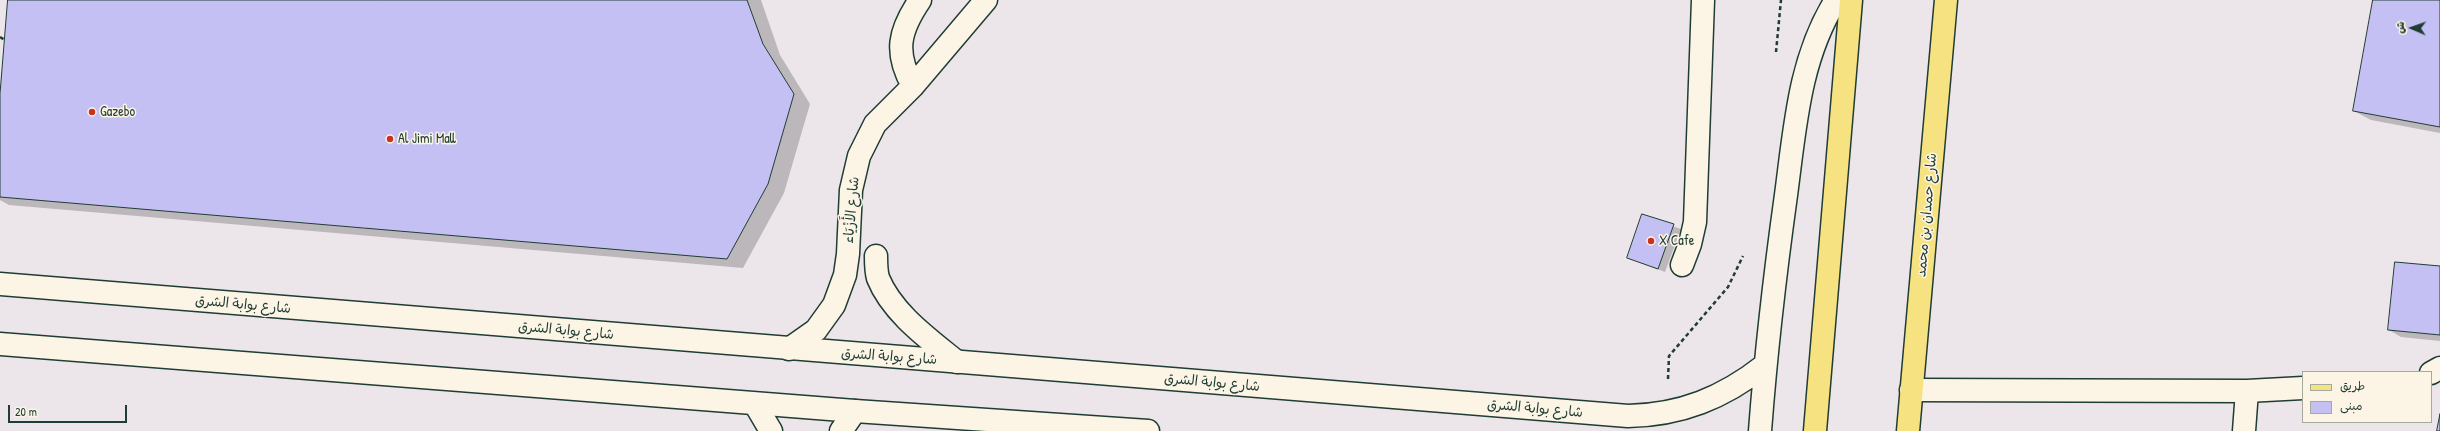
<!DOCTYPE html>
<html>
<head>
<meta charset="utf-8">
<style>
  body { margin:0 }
  #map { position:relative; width:2440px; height:431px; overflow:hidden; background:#ece5e9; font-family:"Patrick Hand","Playpen Sans Arabic",sans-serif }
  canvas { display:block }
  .legend { position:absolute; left:2302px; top:371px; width:130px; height:52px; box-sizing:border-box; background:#fcf5e5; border:1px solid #a4ab9e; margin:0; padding:5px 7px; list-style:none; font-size:12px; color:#1f3d34 }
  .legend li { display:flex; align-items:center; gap:8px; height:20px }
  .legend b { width:20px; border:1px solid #a4ab9e }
  .north { position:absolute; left:2392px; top:8px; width:40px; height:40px; -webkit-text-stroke:3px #fcf5e5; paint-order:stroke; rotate:272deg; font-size:11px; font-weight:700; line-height:16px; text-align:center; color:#1f3d34 }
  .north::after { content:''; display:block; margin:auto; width:14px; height:18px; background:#1f3d34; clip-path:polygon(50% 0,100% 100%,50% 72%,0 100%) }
  .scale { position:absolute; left:8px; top:405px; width:119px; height:18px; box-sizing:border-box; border:2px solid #1f3d34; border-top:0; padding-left:5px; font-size:12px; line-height:14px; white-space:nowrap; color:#1f3d34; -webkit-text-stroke:3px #fcf5e5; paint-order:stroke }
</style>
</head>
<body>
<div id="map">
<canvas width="2440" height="431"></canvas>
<ul class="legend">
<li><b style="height:5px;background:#f7e281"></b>طريق</li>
<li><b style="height:11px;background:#c5c0f3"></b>مبنى</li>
</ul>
<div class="north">ش</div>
<div class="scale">20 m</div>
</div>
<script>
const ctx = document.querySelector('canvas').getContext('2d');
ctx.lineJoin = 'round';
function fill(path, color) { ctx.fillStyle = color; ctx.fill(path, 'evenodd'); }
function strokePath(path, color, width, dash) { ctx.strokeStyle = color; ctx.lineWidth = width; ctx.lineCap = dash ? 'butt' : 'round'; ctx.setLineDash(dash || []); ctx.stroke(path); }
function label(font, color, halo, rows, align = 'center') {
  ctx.font = font + ' "Patrick Hand","Playpen Sans Arabic",sans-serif'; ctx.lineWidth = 3; ctx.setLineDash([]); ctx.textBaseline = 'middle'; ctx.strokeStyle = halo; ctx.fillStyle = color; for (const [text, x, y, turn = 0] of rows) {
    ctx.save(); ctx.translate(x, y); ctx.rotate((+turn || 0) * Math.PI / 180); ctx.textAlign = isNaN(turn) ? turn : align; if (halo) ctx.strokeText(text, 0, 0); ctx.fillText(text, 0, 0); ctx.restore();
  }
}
fill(new Path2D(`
  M9 0H761L780 55 810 104 784 193 743 268 9 205 0 200V105Z
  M2374 0H2440V133L2371 120 2354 111Z
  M1643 216 1681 229 1665 272 1628 258Z
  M2440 267V341L2401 337 2389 330Z`), '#0003');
const building = new Path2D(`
  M8 0H747L763 44 794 94 768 184 727 259 0 197V94Z
  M2373 0H2440V127L2353 111Z
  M1642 214 1674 224 1658 269 1627 258Z
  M2395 262 2440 266V335L2388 330Z
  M2440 414V431H2437Z`);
fill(building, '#c5c0f3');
strokePath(building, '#1f3d34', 1);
const service = new Path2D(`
  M913 86C894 52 899 31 920 0
  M876 256C876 263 876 271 878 278 892 313 929 339 957 362
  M1682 265 1690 244 1695 222 1703 0
  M789 349 816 330 834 305 845 275 848 254 851 190 859 156 875 124 913 86 986 0`);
const minor = new Path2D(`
  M2431 373 2440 368
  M1911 390 2247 391 2303 388
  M755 404 771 431
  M841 431 855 411
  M2244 431 2247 391`);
const tertiary = new Path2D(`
  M0 284 1628 416C1681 415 1723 398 1765 365
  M0 344 855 411 1148 431
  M1760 431C1766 352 1775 274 1786 195 1795 128 1799 59 1836 0`);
const primary = new Path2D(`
  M1815 431 1851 0
  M1908 431 1946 0`);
strokePath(service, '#1f3d34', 25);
strokePath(minor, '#1f3d34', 25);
strokePath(tertiary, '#1f3d34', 25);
strokePath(primary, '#1f3d34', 25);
strokePath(new Path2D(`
  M0 37 5 40
  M1776 52 1781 0
  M1668 379 1669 356 1728 287 1743 256`), '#1f3d34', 2.5, [4, 3]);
strokePath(service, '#fcf5e5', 22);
strokePath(minor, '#fcf5e5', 22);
strokePath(tertiary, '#fcf5e5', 22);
strokePath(primary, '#f7e281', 22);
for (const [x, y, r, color] of [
  [92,112,4,"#c8321e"],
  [390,139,4,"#c8321e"],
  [1651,241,4,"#c8321e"]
]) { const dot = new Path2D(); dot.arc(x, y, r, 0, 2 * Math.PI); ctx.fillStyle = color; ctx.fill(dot); strokePath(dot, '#fcf5e5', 1.5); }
label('14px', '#1f3d34', '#fcf5e5', [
  ["Gazebo",100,112],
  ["Al Jimi Mall",398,139],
  ["X Cafe",1659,241]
], 'left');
label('14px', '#1f3d34', '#fcf5e5', [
  ["شارع الأَزْيَاء",852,210,-85],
  ["شارع حمدان بن محمد",1927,215,-85],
  ["شارع بوابة الشرق",243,305,5],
  ["شارع بوابة الشرق",566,331,5],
  ["شارع بوابة الشرق",889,357,4],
  ["شارع بوابة الشرق",1212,383,5],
  ["شارع بوابة الشرق",1535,409,5]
]);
</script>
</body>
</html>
